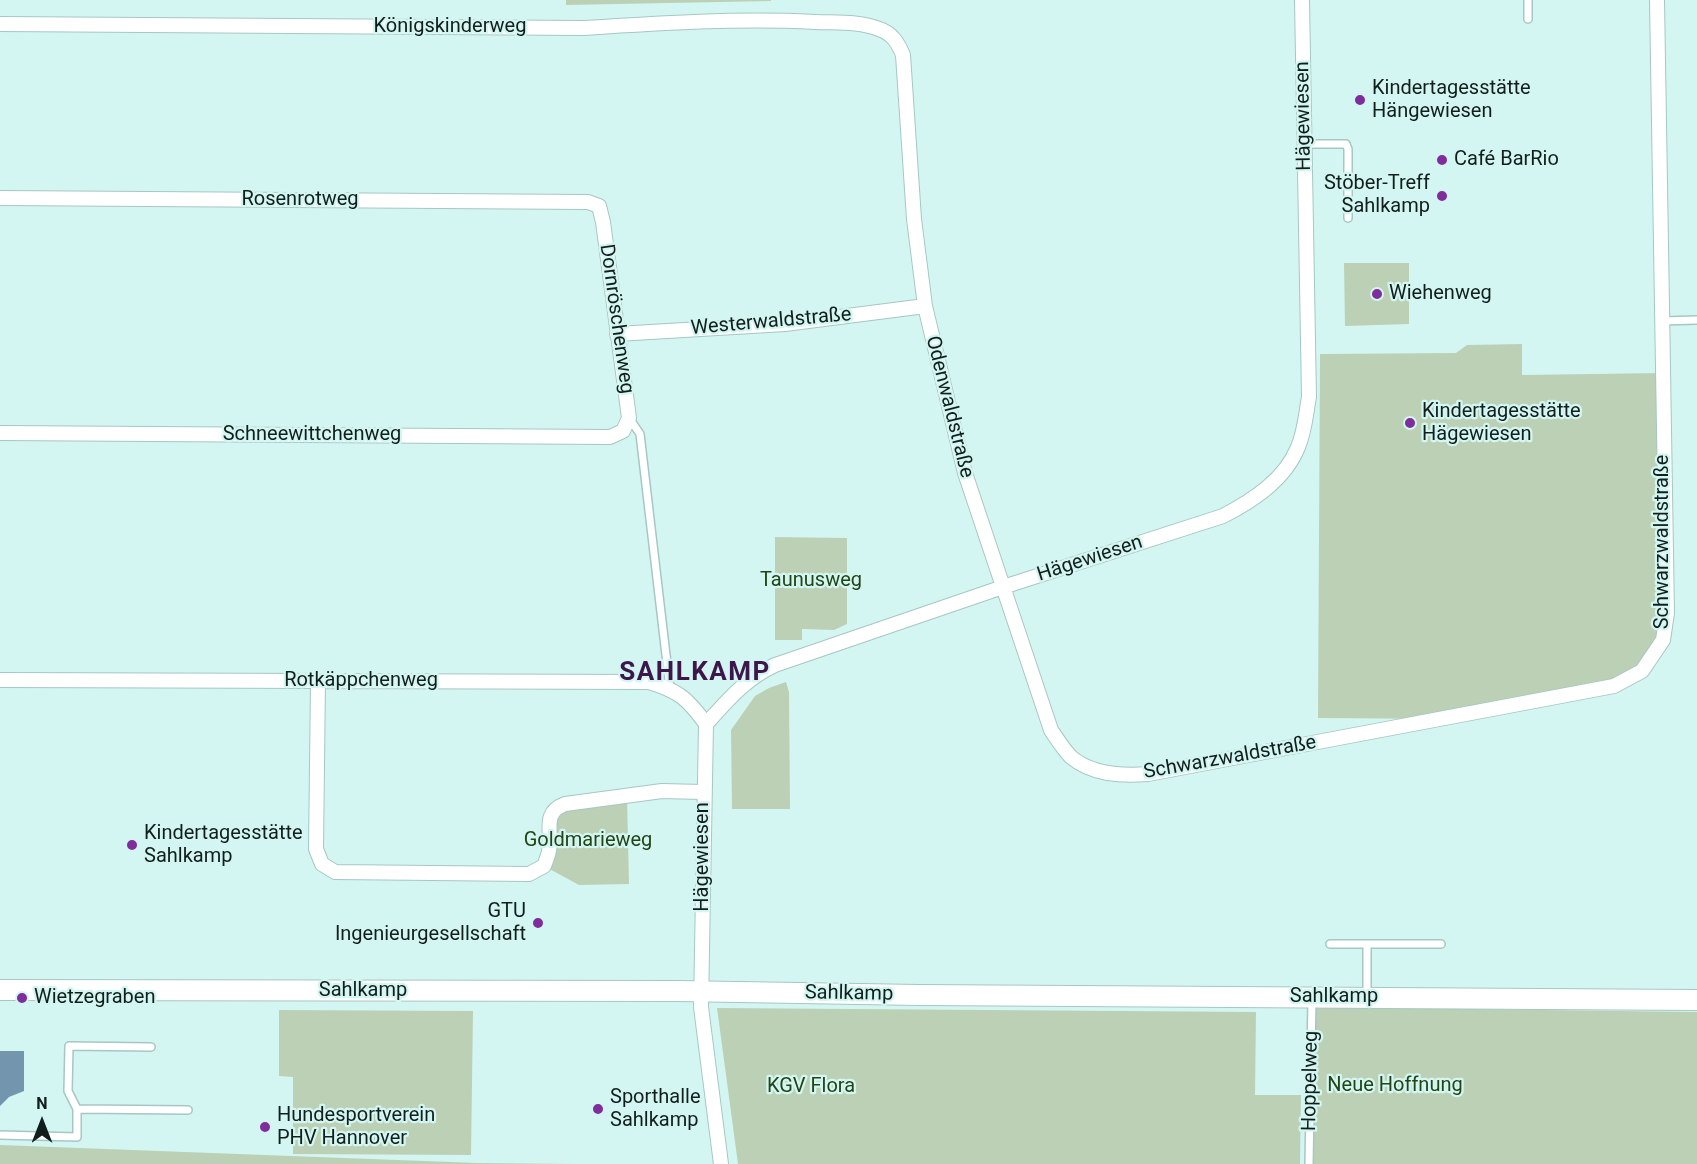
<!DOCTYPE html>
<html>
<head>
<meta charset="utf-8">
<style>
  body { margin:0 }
  #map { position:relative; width:1697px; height:1164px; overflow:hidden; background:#d4f6f2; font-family:Roboto,sans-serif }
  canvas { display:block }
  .north { position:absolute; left:12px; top:1092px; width:60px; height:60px; -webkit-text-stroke:4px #d4f6f2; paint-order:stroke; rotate:0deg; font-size:16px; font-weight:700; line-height:24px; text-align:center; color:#111e1c }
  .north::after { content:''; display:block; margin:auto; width:21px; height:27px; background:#111e1c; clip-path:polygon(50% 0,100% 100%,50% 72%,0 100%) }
</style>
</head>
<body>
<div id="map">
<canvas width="1697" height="1164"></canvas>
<div class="north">N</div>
</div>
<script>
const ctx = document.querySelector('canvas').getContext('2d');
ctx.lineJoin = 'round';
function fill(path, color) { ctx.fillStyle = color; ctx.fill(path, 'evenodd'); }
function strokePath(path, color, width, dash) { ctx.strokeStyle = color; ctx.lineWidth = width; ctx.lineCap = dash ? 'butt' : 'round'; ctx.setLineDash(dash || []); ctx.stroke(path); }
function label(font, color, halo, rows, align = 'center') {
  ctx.font = font + ' Roboto,sans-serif'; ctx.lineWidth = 4.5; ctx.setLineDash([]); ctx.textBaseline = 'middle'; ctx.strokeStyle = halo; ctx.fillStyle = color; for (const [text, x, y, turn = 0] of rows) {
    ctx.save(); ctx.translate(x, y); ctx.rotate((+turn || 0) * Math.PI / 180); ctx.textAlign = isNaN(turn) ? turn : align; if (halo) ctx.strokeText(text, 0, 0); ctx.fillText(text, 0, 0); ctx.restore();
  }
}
fill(new Path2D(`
  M566 0H771V1L566 5Z
  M1344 263H1409V324L1345 326Z
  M1522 344V375L1662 373 1663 640 1642 671 1614 686 1446 719 1318 718 1320 354 1456 353 1467 345Z
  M775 537 847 538V624L834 630 802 629V640H775Z
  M786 682 789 692 790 809H732L731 730 755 696 769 688Z
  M627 795 629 884 579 885 544 866 553 811Z
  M1312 1007 1697 1012V1164H1309Z
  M717 1008 1256 1012 1255 1095H1301L1300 1164H738Z
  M279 1010 473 1011 471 1155 293 1154V1077L279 1076Z
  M0 1145 477 1163 577 1164H0Z`), '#bcd0b5');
fill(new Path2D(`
  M0 1051H24V1091L9 1097 0 1106Z`), '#7395ae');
const lane = new Path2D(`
  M1528 0V19
  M1305 144H1346L1348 149V218
  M1661 321 1697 320
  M629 418 640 434 670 689
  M1330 944H1441
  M1367 995V944
  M77 1109 188 1110
  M0 1135 77 1137V1109L68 1091 69 1046 151 1047
  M1309 1164 1312 999`);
const street = new Path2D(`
  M0 24 584 28C661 23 738 18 815 22 836 23 859 21 879 29 892 33 898 43 903 55L914 219 925 306 965 473 1051 730C1057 739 1064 750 1071 757 1092 775 1122 776 1148 774L1614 686 1642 671 1663 640 1667 613 1657 0
  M0 198 588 202 599 206 603 222 629 418 623 431 610 437 0 433
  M617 334 785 324 925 306
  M0 680 649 682C679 691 688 699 706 724
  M318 681 316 849 322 864 335 872 529 874 544 866C546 861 548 856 549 851 553 832 541 813 565 804L662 791 703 792
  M721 1164 701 1007 706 724C728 700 745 679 775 665L1003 587 1223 516C1252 501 1285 480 1298 447 1305 431 1306 413 1309 397L1302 0`);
const secondary = new Path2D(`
  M0 990 678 991 919 995 1697 1000`);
strokePath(lane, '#a6c7c3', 10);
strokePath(street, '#a6c7c3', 16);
strokePath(secondary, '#a6c7c3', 22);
strokePath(lane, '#fff', 7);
strokePath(street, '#fff', 14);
strokePath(secondary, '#fff', 20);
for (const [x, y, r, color] of [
  [1360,100,6,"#7f2c9c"],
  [1442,160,6,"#7f2c9c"],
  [1442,196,6,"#7f2c9c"],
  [1377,294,6,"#7f2c9c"],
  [1410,423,6,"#7f2c9c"],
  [132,845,6,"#7f2c9c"],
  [538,923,6,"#7f2c9c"],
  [22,998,6,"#7f2c9c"],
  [598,1109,6,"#7f2c9c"],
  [265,1127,6,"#7f2c9c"]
]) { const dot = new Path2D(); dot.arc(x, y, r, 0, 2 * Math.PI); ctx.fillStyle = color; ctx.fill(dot); strokePath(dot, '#d4f6f2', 2); }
label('20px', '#111e1c', '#d4f6f2', [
  ["Königskinderweg",450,27],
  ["Hägewiesen",1304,116,-91],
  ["Rosenrotweg",300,200],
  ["Dornröschenweg",616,319,82],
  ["Westerwaldstraße",771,322,-5],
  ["Odenwaldstraße",949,407,76],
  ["Schneewittchenweg",312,435],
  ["Schwarzwaldstraße",1663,542,-90],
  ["Hägewiesen",1090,559,-18],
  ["Rotkäppchenweg",361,681],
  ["Schwarzwaldstraße",1230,758,-10],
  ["Hägewiesen",703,857,-90],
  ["Sahlkamp",363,991],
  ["Sahlkamp",849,994,1],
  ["Sahlkamp",1334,997],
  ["Hoppelweg",1311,1081,-89]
]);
label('20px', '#111e1c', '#d4f6f2', [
  ["Kindertagesstätte",1372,89],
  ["Hängewiesen",1372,112],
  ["Café BarRio",1454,160],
  ["Stöber-Treff",1430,184,"right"],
  ["Sahlkamp",1430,207,"right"],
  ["Wiehenweg",1389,294],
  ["Kindertagesstätte",1422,412],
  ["Hägewiesen",1422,435],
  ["Kindertagesstätte",144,834],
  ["Sahlkamp",144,857],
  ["GTU",526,912,"right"],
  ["Ingenieurgesellschaft",526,935,"right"],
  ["Wietzegraben",34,998],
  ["Sporthalle",610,1098],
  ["Sahlkamp",610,1121],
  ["Hundesportverein",277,1116],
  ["PHV Hannover",277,1139]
], 'left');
label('20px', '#234415', '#d4f6f2', [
  ["Taunusweg",811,581],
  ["Goldmarieweg",588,841],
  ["Neue Hoffnung",1395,1086],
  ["KGV Flora",811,1087]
]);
ctx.letterSpacing = '1.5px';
label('bold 26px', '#3d164c', '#d4f6f2', [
  ["SAHLKAMP",695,673]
]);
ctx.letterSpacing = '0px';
</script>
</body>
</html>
